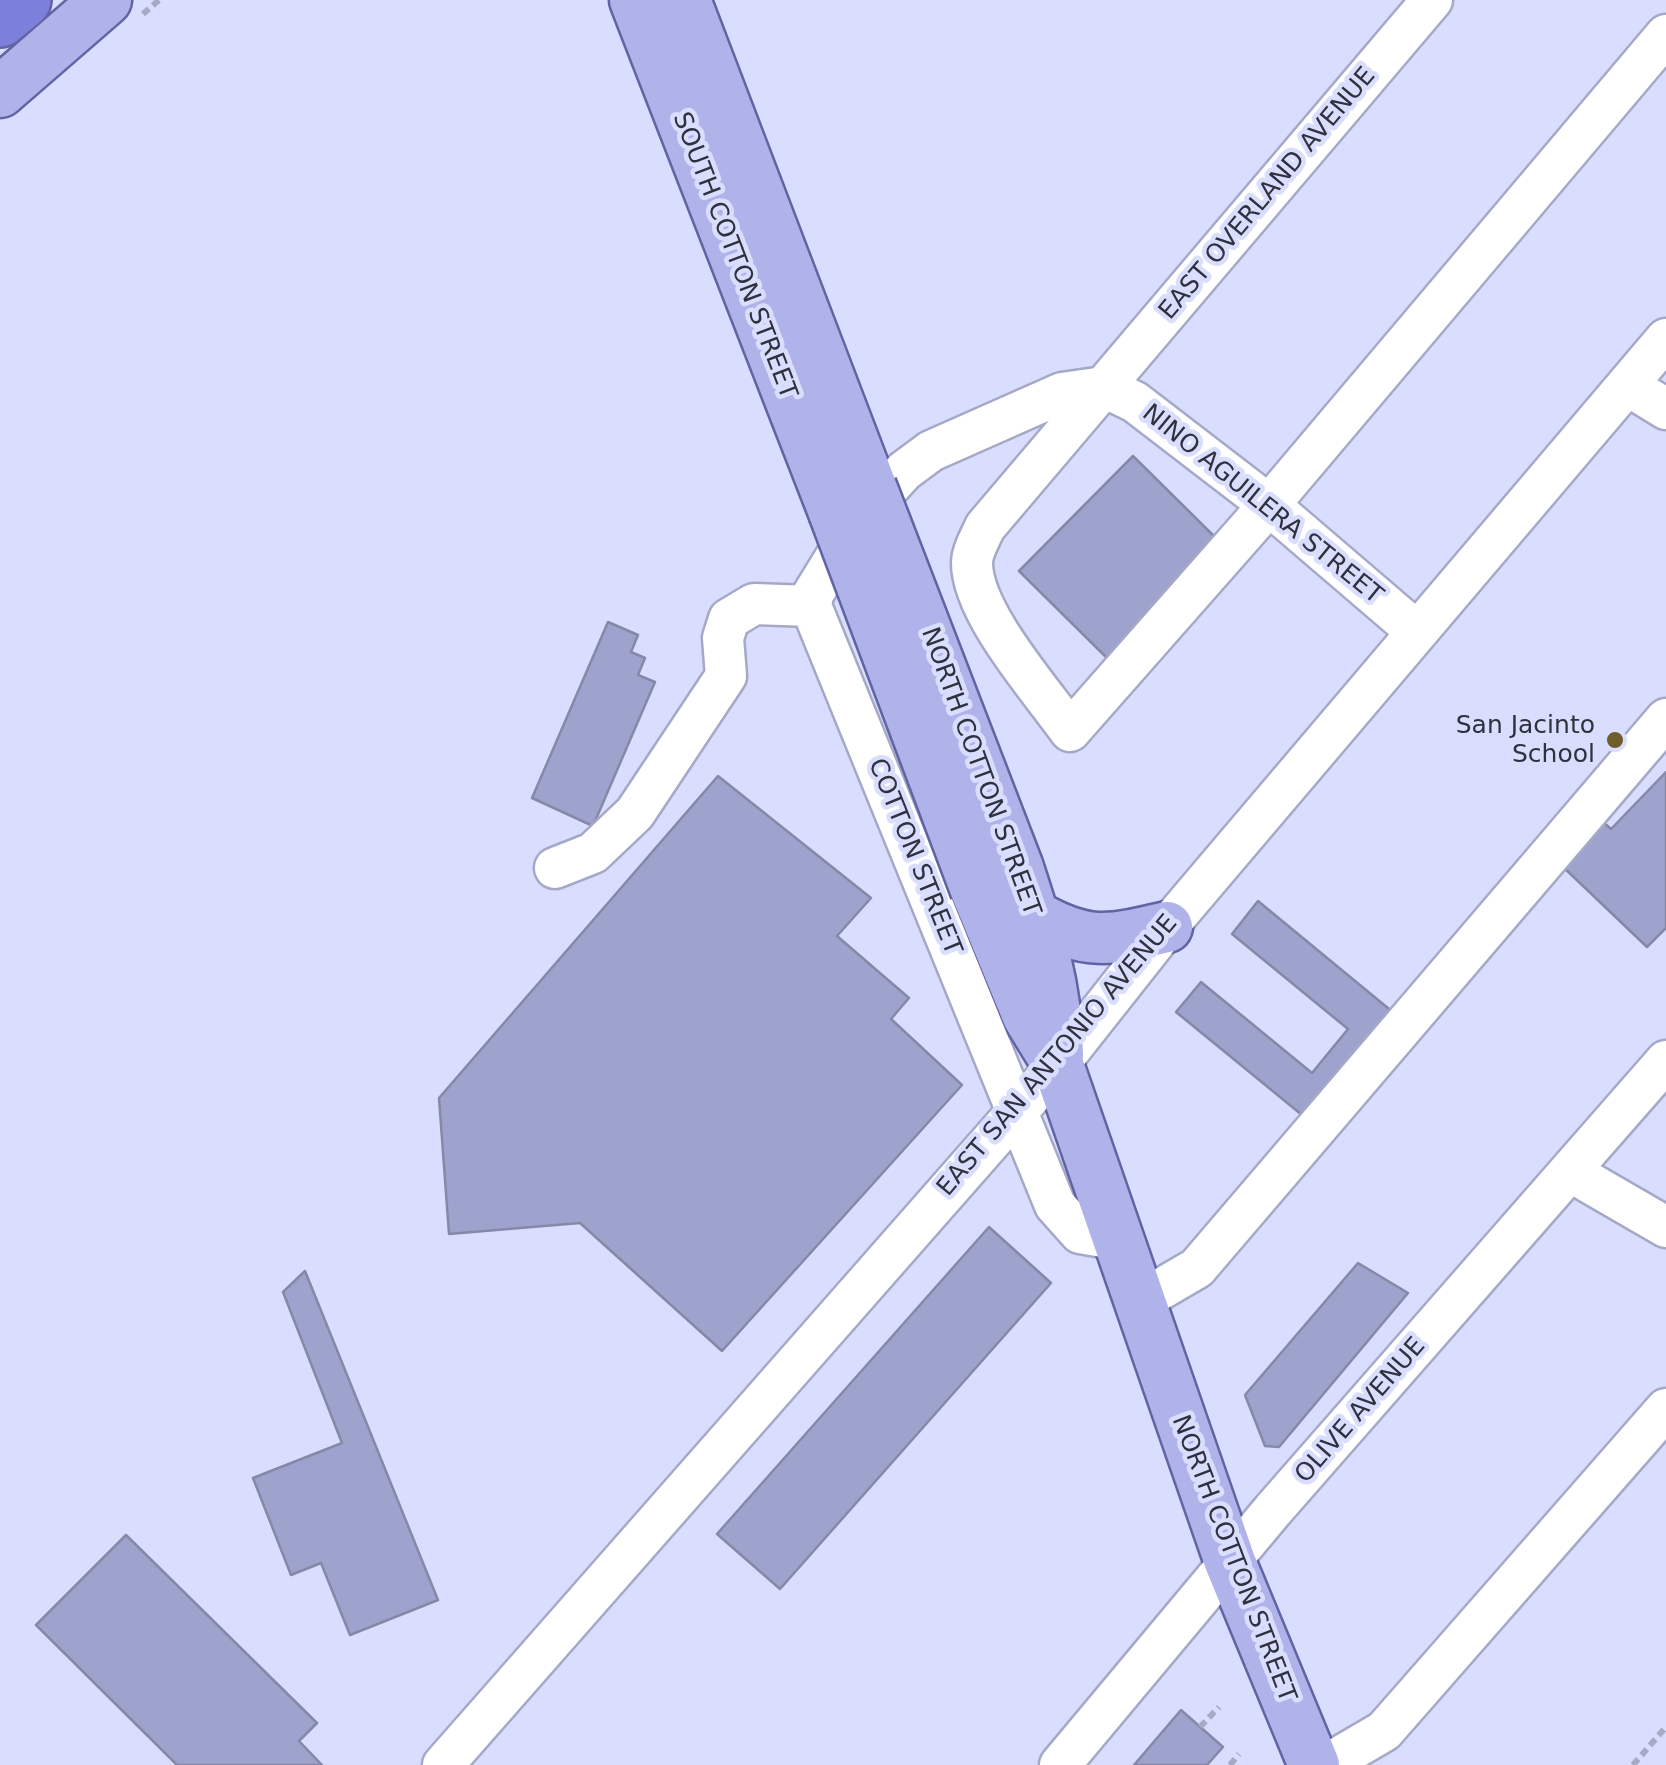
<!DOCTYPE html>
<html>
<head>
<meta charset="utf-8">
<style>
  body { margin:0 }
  canvas { display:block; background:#dadefe }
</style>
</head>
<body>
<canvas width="1666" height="1765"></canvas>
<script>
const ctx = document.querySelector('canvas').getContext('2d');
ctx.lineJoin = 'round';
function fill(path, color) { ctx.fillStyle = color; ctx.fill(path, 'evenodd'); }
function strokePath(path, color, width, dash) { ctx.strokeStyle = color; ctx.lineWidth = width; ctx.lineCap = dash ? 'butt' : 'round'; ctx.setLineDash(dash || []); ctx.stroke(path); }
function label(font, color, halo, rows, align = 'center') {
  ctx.font = font + ' "DejaVu Sans",sans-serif'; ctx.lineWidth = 9; ctx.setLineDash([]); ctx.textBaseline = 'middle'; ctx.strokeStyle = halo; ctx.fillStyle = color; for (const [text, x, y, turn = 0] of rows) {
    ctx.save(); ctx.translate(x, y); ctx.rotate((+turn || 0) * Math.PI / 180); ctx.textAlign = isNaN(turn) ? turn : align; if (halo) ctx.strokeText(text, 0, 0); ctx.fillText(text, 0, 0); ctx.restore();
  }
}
const building = new Path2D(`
  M1133 456 1225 547 1111 662 1019 571Z
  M608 622 638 635 631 652 645 658 638 675 655 682 593 826 532 798Z
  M1666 772V928L1647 947 1561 865 1603 822 1611 829Z
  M718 776 871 898 837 936 909 998 891 1019 962 1085 722 1351 580 1223 449 1234 439 1098Z
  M1258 901 1400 1018 1313 1124 1176 1012 1201 982 1312 1073 1348 1029 1232 934Z
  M989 1227 1051 1283 780 1589 717 1534Z
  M1358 1263 1408 1293 1279 1447 1265 1446 1245 1395Z
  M305 1271 438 1600 350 1635 321 1563 291 1575 253 1478 342 1443 283 1292Z
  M126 1535 317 1723 299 1741 322 1765H177L36 1625Z
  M1181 1710 1223 1747 1207 1765H1134Z`);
fill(building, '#9ea3cd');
strokePath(building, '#8588a6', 2.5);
const minor = new Path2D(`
  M1432 0 985 527C980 538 972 552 972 563 972 613 1041 690 1070 731L1269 505 1666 35
  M1627 385 1666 409
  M811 606 813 594 858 521 904 471 931 451 1062 393 1104 387 1135 402 1269 505 1416 631
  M811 606 1055 1205 1080 1233 1115 1239
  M555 868 593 853 635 813 726 676 723 638 729 619 754 604 811 606
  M1571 1172 1666 1227
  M1137 1303 1197 1268 1666 719
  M443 1765 1058 1065 1167 927 1666 339
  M1060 1765 1273 1510 1666 1061
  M1326 1765 1384 1731 1666 1409`);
const major = new Path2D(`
  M635 0 834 512
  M685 0 871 487
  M0 92 106 0
  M1018 868C1039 932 1057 987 1058 1055
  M976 890 1028 1016 1058 1065 1230 1562 1314 1765
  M1033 915C1086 946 1108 941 1167 927`);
const highway = new Path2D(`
  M0 19 23 0`);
strokePath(minor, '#a5a9c7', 45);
strokePath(major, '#6164a4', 55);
strokePath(highway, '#6164a4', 60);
strokePath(new Path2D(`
  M143 14 159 0
  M1200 1727 1219 1707
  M1230 1765 1239 1754
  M1633 1765 1666 1727`), '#a6aac4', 6, [8, 5]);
strokePath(minor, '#fff', 40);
strokePath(major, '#b0b3e9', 50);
strokePath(highway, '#7c80db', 55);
const majorBridge = new Path2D(`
  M871 487 1018 868
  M834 512 976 890`);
strokePath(majorBridge, '#6164a4', 55, []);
strokePath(majorBridge, '#b0b3e9', 50);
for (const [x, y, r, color] of [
  [1615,740,10,"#6e5e2c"]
]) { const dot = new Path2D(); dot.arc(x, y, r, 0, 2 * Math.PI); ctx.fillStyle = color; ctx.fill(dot); strokePath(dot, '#dadefe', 4); }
label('25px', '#30313e', '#dadefe', [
  ["EAST OVERLAND AVENUE",1268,194,-50],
  ["SOUTH COTTON STREET",734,256,69],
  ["NINO AGUILERA STREET",1262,505,39],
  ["NORTH COTTON STREET",980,772,70],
  ["COTTON STREET",914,857,68],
  ["EAST SAN ANTONIO AVENUE",1058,1056,-50],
  ["OLIVE AVENUE",1361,1411,-49],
  ["NORTH COTTON STREET",1233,1559,69]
]);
label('25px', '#30313e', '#dadefe', [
  ["San Jacinto",1595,726],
  ["School",1595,755]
], 'right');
</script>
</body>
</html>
